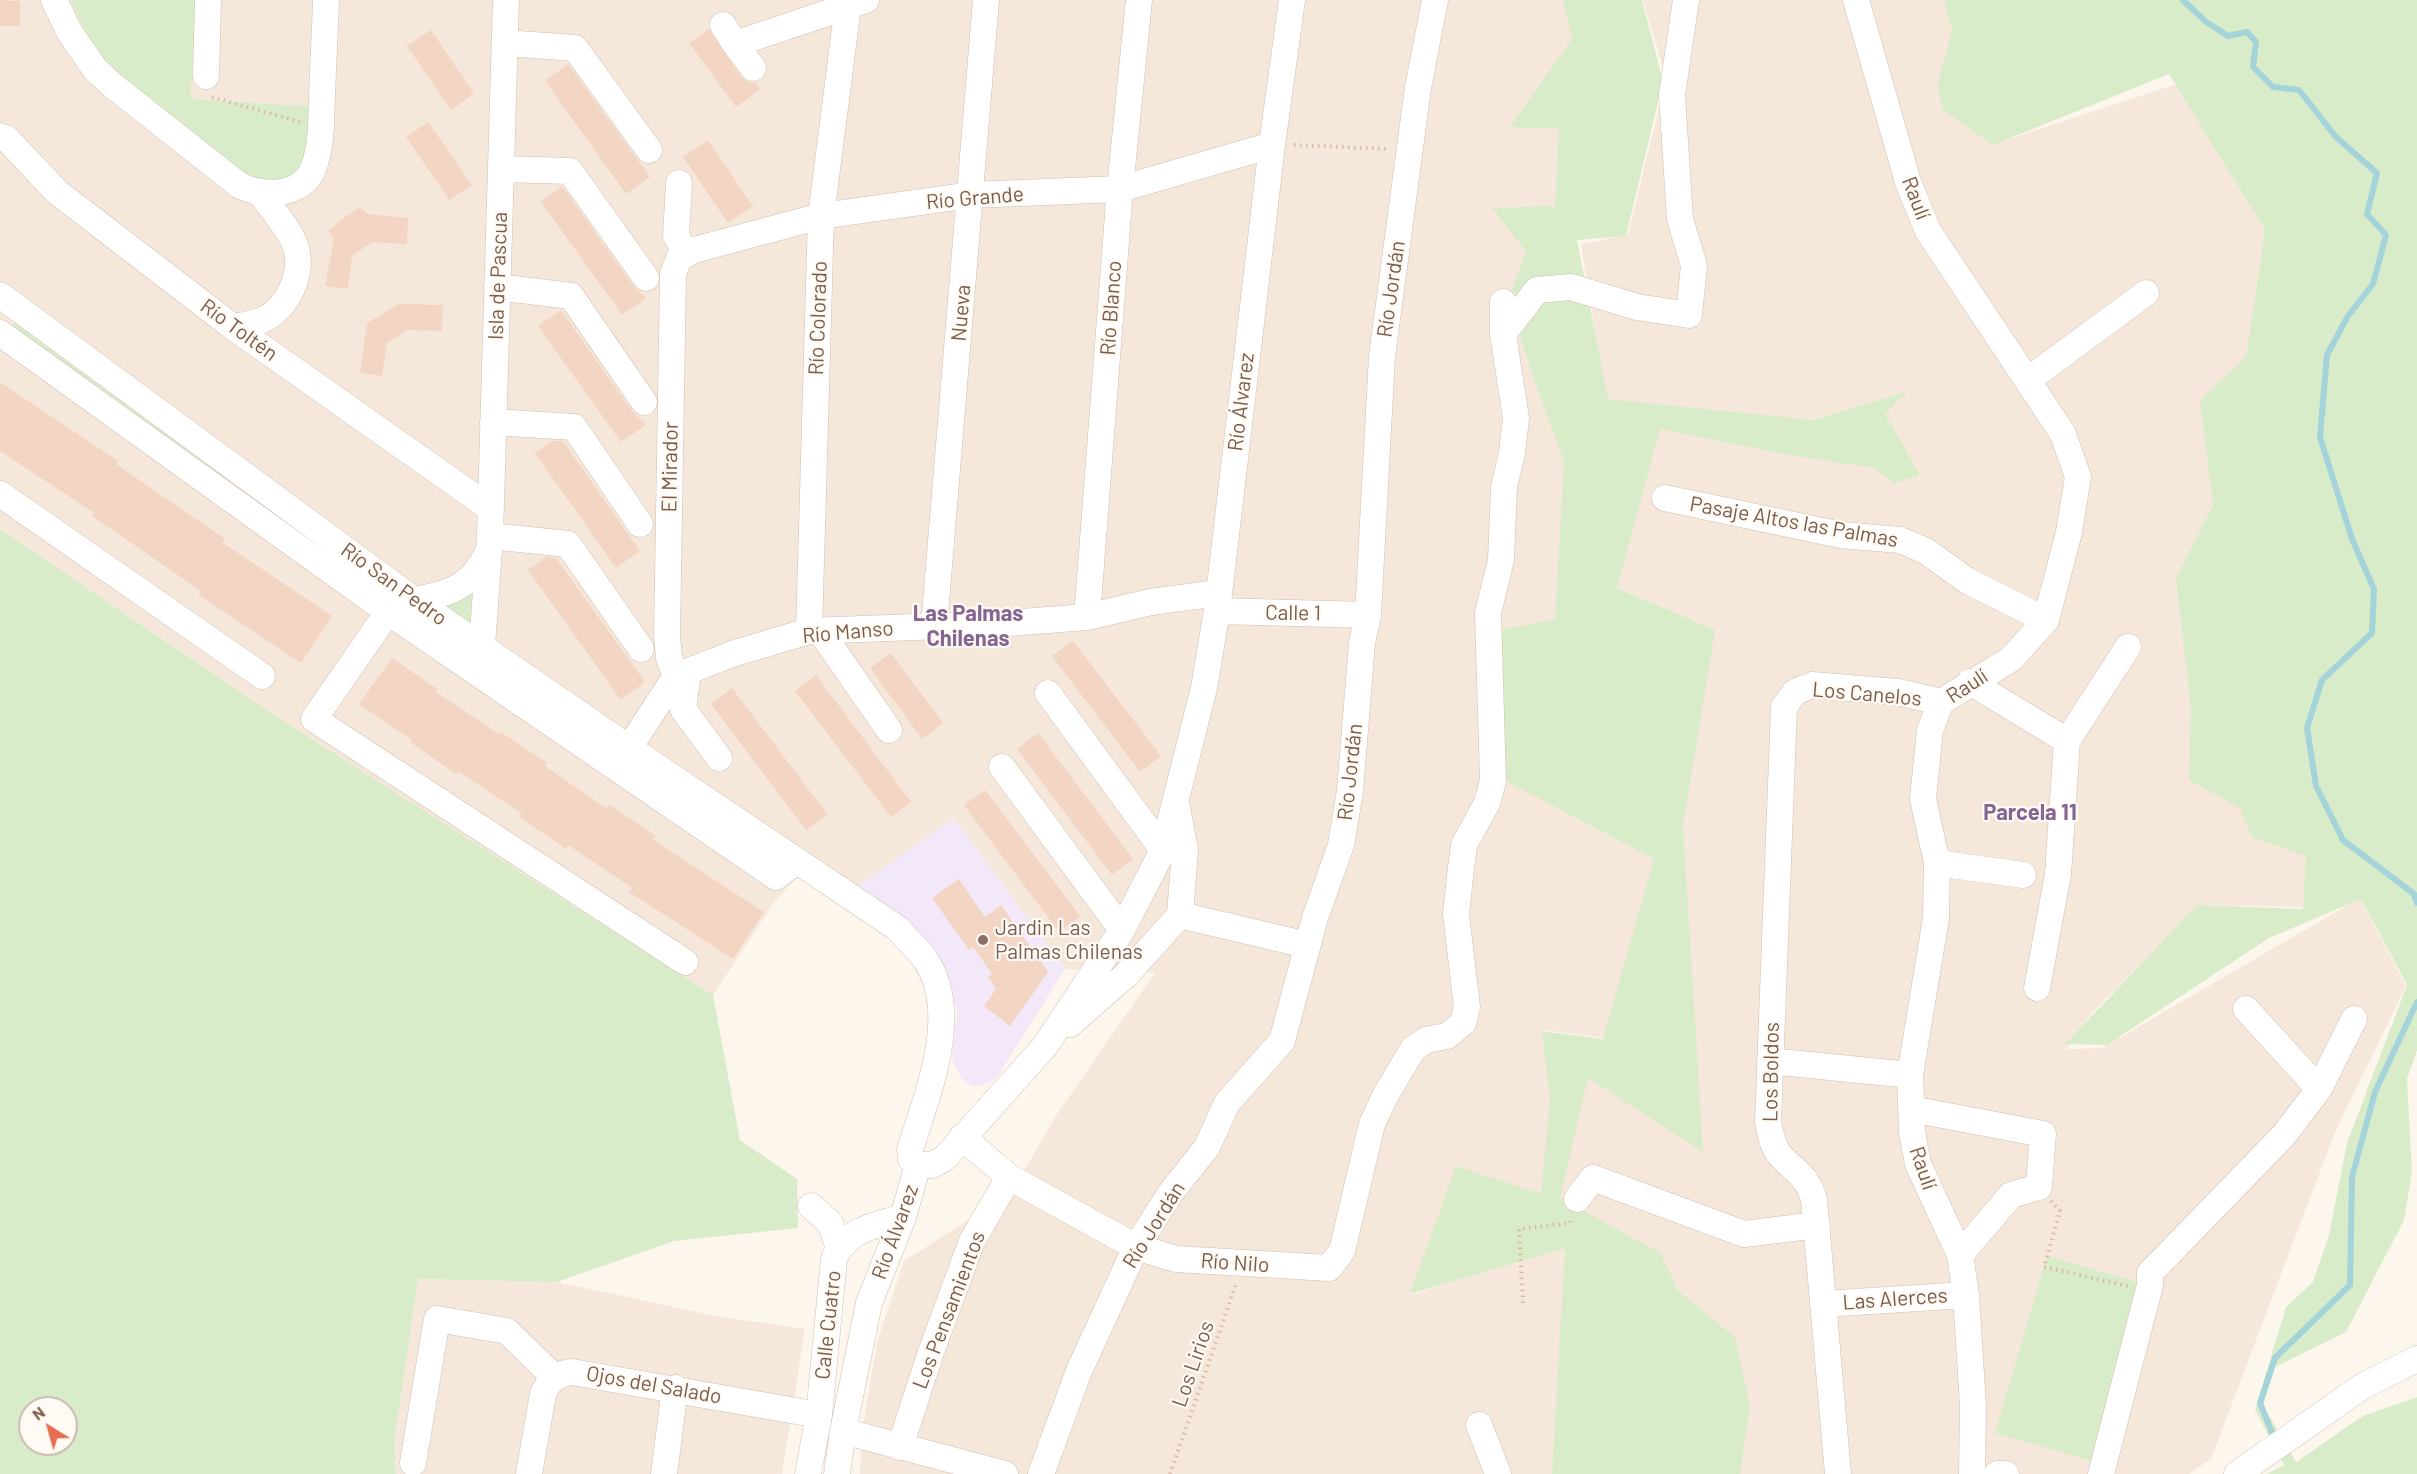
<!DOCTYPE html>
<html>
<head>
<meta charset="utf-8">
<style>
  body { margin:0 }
  #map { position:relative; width:2417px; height:1474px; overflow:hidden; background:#fdf6ec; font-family:Barlow,sans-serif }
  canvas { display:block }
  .north { position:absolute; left:18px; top:1396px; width:60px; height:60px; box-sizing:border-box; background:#fffaf3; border:2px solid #cabbb1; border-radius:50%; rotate:323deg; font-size:16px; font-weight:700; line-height:24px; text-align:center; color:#7a5c4d }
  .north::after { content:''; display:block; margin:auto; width:21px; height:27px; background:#e76f51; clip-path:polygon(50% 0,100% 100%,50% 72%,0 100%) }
</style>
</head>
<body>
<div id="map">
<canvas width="2417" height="1474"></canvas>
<div class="north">N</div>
</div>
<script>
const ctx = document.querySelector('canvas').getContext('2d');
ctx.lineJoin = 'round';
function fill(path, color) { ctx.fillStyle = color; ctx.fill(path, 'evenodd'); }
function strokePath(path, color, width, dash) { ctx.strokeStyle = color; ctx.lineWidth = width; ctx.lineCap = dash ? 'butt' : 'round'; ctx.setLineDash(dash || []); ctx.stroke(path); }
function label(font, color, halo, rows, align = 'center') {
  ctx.font = font + ' Barlow,sans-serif'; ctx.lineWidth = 4.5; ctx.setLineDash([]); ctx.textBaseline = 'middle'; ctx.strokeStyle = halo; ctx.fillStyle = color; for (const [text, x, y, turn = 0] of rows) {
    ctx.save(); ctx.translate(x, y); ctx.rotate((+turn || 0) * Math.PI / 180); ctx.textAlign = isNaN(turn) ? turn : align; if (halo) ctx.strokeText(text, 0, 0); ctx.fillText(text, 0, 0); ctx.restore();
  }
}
fill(new Path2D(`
  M0 0H1565L1574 39 1561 127 1557 208 1529 251 1566 461 1657 858 1605 1038 1544 1030 1552 1100 1543 1196 1457 1168 1411 1295 1567 1245 1554 1474H860L862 1432 877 1342 904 1261 1011 1193 1057 1114 1155 973 1065 969 954 818 840 903 797 877 775 901 713 995 271 713 0 529Z
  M1643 0H1946L1994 144 2176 84 2265 230 2246 356 2215 505 2242 808 2312 852 2303 907 2199 905 2090 1015 2067 1049 2102 1048 2360 898 2406 986 2335 1132 2211 1459 2189 1474H1738L1557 1199 1587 1076 1701 1149 1683 826 1713 630 1616 587 1659 427 1783 452 1883 416 1905 392 1811 420 1606 399 1581 245 1628 234 1666 79Z
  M418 1279 557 1282 716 1316 805 1329 782 1474H396L394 1443Z`), '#f5e8da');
fill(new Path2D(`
  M954 818 1065 969 998 1076 992 1081 979 1086H972L962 1079 952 1059 957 1010 948 983 855 888Z`), '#f3e8fa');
fill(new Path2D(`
  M71 0H197L190 99 317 107 312 157 284 184 244 182 112 69 93 47Z
  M1563 0H1642L1663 81 1626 236 1577 240 1608 399 1813 420 1908 391 1885 414 1920 475 1894 483 1874 468 1783 454 1660 429 1617 588 1715 630 1683 826 1703 1152 1588 1078 1560 1198 1661 1253 1678 1291 1735 1337 1750 1406 1740 1474H1552L1565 1248 1410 1294 1456 1166 1541 1194 1550 1100 1542 1031 1603 1039 1654 859 1510 783 1496 769V631L1555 619 1564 461 1535 382 1508 300 1526 251 1492 208 1555 206 1559 129 1510 127 1572 39Z
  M1944 0H2417V1050L2407 1079 2412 1172 2404 1220 2346 1332 2275 1367 2263 1405 2296 1462 2363 1416 2417 1397V1474H2267L2284 1465 2255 1410 2286 1307 2313 1282 2329 1235 2347 1143 2407 985 2361 899 2269 938 2107 1045 2065 1044 2197 905 2303 909 2306 856 2252 837 2240 808 2189 780 2191 708 2176 578 2213 505 2200 401 2246 356 2265 230 2169 74 1993 145 1943 110 1937 87 1952 30Z
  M15 322 232 479 228 485 11 327Z
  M0 529 271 713 713 995 740 1140 797 1179 798 1228 674 1241 557 1282 418 1279 394 1443 396 1474H0ZM30 1408H66V1444H30Z
  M473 586 472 627 439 605Z
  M2047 1256 2148 1285 2096 1462 1995 1433Z`), '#d8ecc9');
strokePath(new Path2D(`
  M2183 0 2205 21 2228 36 2247 32 2256 42 2253 67 2273 87 2299 90 2336 137 2377 173 2367 214 2386 235 2373 284 2348 316 2327 355 2320 437 2352 539 2374 589 2372 633 2322 680 2307 728 2316 786 2343 840 2414 894 2417 903
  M2275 1440 2260 1403 2275 1358 2350 1285 2352 1177 2375 1092 2417 1002`), '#a5d3da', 6);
fill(new Path2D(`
  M0 0 20 1V26H0Z
  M709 29 741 77 748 82 755 83 760 90 736 107 689 43Z
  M431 30 474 94 451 110 407 46Z
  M568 64 650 177 626 194 545 81Z
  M428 122 472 185 449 200 406 137Z
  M708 140 753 206 728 223 683 157Z
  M562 186 634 287 646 298 622 315 541 202Z
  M359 207 368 214 408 218 407 244 372 242 352 256 348 289 325 286 334 239 328 230Z
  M399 304 443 305 442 331 407 330 387 343 382 376 360 373 367 323Z
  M561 310 632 411 646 425 621 442 538 326Z
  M0 382 118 461 116 464 225 539 223 543 332 616 301 663 199 595 201 591 92 516 94 513 0 451Z
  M551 441H563L640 551 616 568 535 453Z
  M546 557 556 558 645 682 621 700 528 570Z
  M1073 641 1161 756 1140 772 1052 656Z
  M891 653 943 723 922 739 870 668Z
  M392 658 437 689 436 692 499 734 501 732 547 763 545 766 607 809 610 805 656 836 653 840 764 912 733 959 629 892 632 888 568 845 566 849 519 817 522 814 458 771 456 774 410 742 412 740 359 704Z
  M816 675 911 802 891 817 795 691Z
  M732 688 827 814 806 830 711 704Z
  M1038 733 1133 859 1112 875 1017 749Z
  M985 790 1080 916 1059 932 964 805Z
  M959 879 985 917 1001 905 1048 972 1010 1026 984 1006 996 989 988 977 992 974 973 947 969 950 932 898Z`), '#f3d5c3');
const minor = new Path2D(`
  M54 0 70 33 95 69 112 85 239 185C262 197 304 198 314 166 322 145 321 119 322 97 323 65 325 32 326 0
  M1856 0 1908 182 1928 231 2063 434 2078 477 2069 532 2046 620 2011 659 1941 702 1930 730 1923 799 1937 863 1936 918 1910 1075 1912 1132 1918 1164 1960 1255 1966 1295 1973 1406 1972 1474
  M723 25 735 44 866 0
  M505 43 575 48 649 150
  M735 44 753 68
  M206 76 208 0
  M0 136 6 138 57 192 233 327 490 508
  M502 169 570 171 646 278
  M679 183 676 236 686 253
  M497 287 571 296 644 402
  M0 295 414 600 629 748 897 928C906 938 917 948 925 959 962 1013 927 1094 910 1150L911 1159 918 1165
  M233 327C241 325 252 325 260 321 289 310 307 268 293 240 285 224 272 209 261 194
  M0 333 388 612 776 877 797 861
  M1503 334 1537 290 1571 287 1637 307 1689 315 1694 266 1680 219 1672 95 1686 0
  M2028 380 2146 293
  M493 422 574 427 640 524
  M0 494 262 676
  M1665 498 1841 535 1900 540 1926 551 1966 580 2046 620
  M490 536 568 544 641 649
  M397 599 314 719 685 962
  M414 600C449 594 471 587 487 554
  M1217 611 1368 615
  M1087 617 1120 189 1139 0
  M934 626 986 0
  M809 631 821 216 848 6
  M820 631 889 730
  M482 646 490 536 506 0
  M688 672 683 709 719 758
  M676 676 669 658 667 636 673 274 679 258 694 250 821 216 971 195 1120 189 1272 145
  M1970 682 2067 741 2058 874 2037 988
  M1048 693 1163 850
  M2067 741 2128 647
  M629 748 676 676 732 654 809 631 995 624 1087 617 1151 602 1218 593
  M1002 767 1122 930
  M1937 863 2023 875
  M1180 915 1307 945
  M2246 1009 2319 1089
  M1070 1024 1126 975 1180 915 1185 850 1177 808
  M1770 1061 1910 1075
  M1911 1109 2043 1134 2039 1187 2011 1195 1960 1255
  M962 1137 1009 1177 1136 1247 1176 1259 1329 1268 1342 1251 1372 1124 1385 1096 1413 1049 1426 1040 1447 1036 1463 1023 1467 1007 1456 914 1461 868 1464 845 1487 803 1493 781 1488 613 1501 560 1504 487 1512 453 1516 418 1503 334V302
  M918 1165H932L945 1158 1045 1046 1122 930 1163 850 1204 688 1217 611 1272 145 1292 0
  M1577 1199 1593 1178 1744 1234 1817 1225
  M811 1206 830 1223 839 1248
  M1824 1304 1966 1295
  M1479 1425 1498 1474
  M843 1431 1005 1474
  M900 1447 931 1352 972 1241 1009 1177
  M413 1463 437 1319 507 1331 554 1377
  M529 1474 543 1394C549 1380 557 1374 572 1372L819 1415
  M664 1474 675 1388
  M808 1474 819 1415 834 1259C846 1229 875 1226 903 1217
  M837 1474 843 1431 869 1303 903 1217 918 1165
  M1041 1474 1079 1371 1136 1247 1172 1191 1207 1147 1227 1103 1282 1041 1315 918 1341 845 1350 791 1362 643 1368 615 1382 356 1418 88 1435 0
  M1838 1474 1814 1199C1806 1173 1795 1173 1779 1154 1772 1145 1770 1133 1768 1122L1784 707 1795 692 1812 685 1898 692 1941 702
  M1997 1474H2006
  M2101 1474 2150 1285V1273L2284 1135 2319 1089 2354 1019
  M2237 1474 2363 1386 2417 1359`);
strokePath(minor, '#d1beb0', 27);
strokePath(new Path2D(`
  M212 97 300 122
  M1294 145 1388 149
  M2051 1201 2060 1211 2044 1267 2128 1286
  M1523 1303 1519 1229 1570 1223 1571 1220
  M1170 1474 1236 1284`), '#d9b8a5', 4, [1.5, 4.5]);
strokePath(minor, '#fff', 26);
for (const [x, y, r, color] of [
  [983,940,6,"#8d6e63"]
]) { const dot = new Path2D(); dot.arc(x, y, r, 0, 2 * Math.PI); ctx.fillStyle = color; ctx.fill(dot); strokePath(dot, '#fffaf3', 2); }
label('21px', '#7a5c4d', '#fffaf3', [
  ["Río Grande",975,198,-5],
  ["Raulí",1916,198,69],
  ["Isla de Pascua",498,276,-88],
  ["Río Jordán",1391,289,-82],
  ["Río Blanco",1111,308,-86],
  ["Nueva",961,313,-85],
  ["Río Colorado",818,318,-88],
  ["Río Toltén",239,330,36],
  ["Río Álvarez",1241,402,-83],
  ["El Mirador",670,467,-89],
  ["Pasaje Altos las Palmas",1794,522,10],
  ["Río San Pedro",394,584,36],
  ["Calle 1",1293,613,1],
  ["Río Manso",848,632,-5],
  ["Raulí",1967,686,-33],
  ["Los Canelos",1867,694,5],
  ["Río Jordán",1350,772,-84],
  ["Los Boldos",1771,1072,-89],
  ["Raulí",1923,1168,71],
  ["Río Jordán",1154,1225,-58],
  ["Río Álvarez",895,1232,-70],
  ["Río Nilo",1235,1263,4],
  ["Las Alerces",1895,1299,-4],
  ["Los Pensamientos",949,1310,-69],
  ["Calle Cuatro",828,1325,-84],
  ["Los Lirios",1193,1364,-71],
  ["Ojos del Salado",654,1385,10]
]);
label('21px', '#785e54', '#fffaf3', [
  ["Jardin Las",995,928],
  ["Palmas Chilenas",995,952]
], 'left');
label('bold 22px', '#846695', '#fffaf3', [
  ["Las Palmas",968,614],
  ["Chilenas",968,639],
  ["Parcela 11",2030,813]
]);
</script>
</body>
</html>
